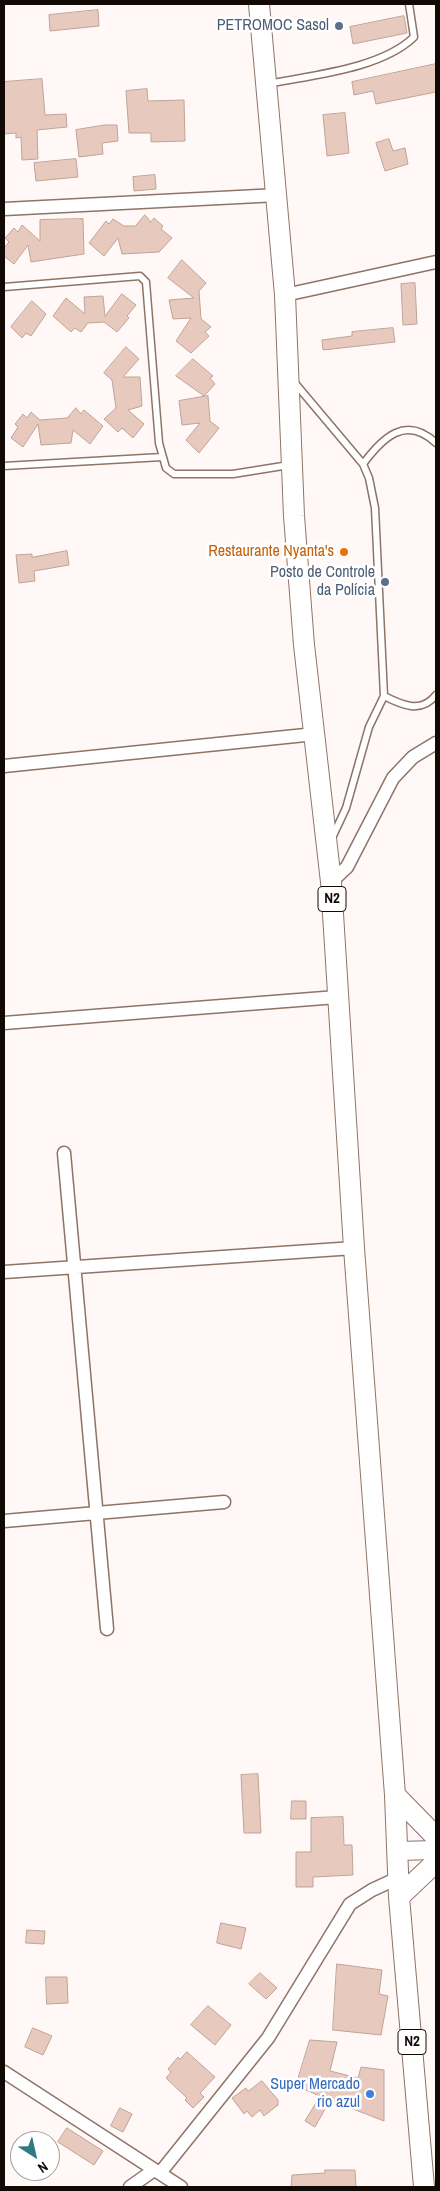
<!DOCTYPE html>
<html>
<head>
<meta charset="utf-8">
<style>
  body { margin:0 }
  #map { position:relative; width:440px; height:2191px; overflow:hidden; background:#fff8f6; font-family:"Archivo Narrow",sans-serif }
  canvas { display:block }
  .frame { position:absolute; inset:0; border:5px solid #120905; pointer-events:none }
  .north { position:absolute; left:10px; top:2131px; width:50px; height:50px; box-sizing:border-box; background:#fff; border:1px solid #a09d9b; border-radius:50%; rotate:145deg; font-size:14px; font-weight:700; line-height:20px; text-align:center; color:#120905 }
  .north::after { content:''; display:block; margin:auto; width:18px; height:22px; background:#327885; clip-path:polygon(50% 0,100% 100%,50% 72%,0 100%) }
</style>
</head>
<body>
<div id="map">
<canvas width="440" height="2191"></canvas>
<div class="frame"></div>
<div class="north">N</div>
</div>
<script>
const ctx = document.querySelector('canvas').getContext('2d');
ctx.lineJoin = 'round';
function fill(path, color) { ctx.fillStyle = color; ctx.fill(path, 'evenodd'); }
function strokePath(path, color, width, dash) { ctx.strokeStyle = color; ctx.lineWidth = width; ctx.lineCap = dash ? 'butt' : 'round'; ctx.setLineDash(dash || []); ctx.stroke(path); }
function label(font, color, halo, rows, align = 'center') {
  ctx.font = font + ' "Archivo Narrow",sans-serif'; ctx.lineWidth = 5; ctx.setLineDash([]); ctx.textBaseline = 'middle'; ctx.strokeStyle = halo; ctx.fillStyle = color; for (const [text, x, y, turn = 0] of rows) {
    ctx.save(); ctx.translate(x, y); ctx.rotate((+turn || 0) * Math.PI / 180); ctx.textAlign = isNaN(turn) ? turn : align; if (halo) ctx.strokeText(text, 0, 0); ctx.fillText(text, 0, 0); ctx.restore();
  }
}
const building = new Path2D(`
  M98 10 99 26 50 31 49 15Z
  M404 16 407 33 353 44 350 27Z
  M436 64V92L376 104 373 91 354 95 352 82Z
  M42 79 45 115 66 114 67 127 37 130 38 159 22 160 21 137 16 138V133L4 134V82Z
  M147 89 148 101 184 100 185 141 151 142V133H129L126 91Z
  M345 113 349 153 327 156 323 115Z
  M105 125H117L118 141 102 143 103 154 79 157 76 130Z
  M389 139 393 151 405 148 408 164 385 171 376 143Z
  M76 159 78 177 36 181 34 163Z
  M155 175 156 189 134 191 133 177Z
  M145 215 151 222 154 218 163 226 161 229 172 238 159 252 122 254 118 238 104 256 89 243 106 221 109 224 113 219 124 226H135Z
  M83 219 84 254 31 262 28 245 14 264 4 256V248L9 242 5 238 14 228 18 232 22 225 40 241V220Z
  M182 260 206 283 199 291 201 319 211 327 205 332 209 336 191 353 176 341 191 318 173 319 169 300 194 298 168 278Z
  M415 283 417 324 403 325 401 284Z
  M122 294 136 305 127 316 129 318 117 332 104 322 88 323 81 332 75 328 71 332 53 316 66 298 85 314 84 297 103 296 105 316Z
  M32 301 46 314 31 336 26 333 22 338 11 327Z
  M393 328 395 342 323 350 322 340 352 336V332Z
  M126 347 139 359 123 377H140L142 406 128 410 144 424 133 438 122 428 118 432 104 419 116 408 112 380 104 373Z
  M193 359 213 376 210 378 215 384 204 396 176 376Z
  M208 396 210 421 219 428 199 453 186 440 200 423 182 425 179 401Z
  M76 408 81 414 84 410 103 426 90 444 73 430 71 443 41 445 38 424 23 447 11 438 18 427 15 424 23 414 27 418 31 412 40 420 67 418Z
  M67 551 69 565 34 571 35 581 19 583 16 555 32 554V557Z
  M258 1774 261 1833H244L241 1775Z
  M292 1801H306V1819H291Z
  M343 1817 344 1845H352L353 1875 313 1877V1887H296V1852H311V1818Z
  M221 1923 246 1928 241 1949 217 1943Z
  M27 1930 45 1931 44 1944 26 1943Z
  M337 1964 382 1970 379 1994 388 1996 381 2035 333 2030Z
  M260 1973 277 1988 266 1999 249 1984Z
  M46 1977H67L68 2003 47 2004Z
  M208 2006 231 2025 215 2045 191 2025Z
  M33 2028 52 2036 43 2055 25 2047Z
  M310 2040 337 2042 330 2071 358 2078 361 2067 384 2070V2121L330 2100 315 2127 305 2121 320 2096 296 2086Z
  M187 2052 215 2077 200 2093 204 2097 193 2108 185 2100 187 2098 166 2078 171 2072 168 2069 178 2057 180 2059Z
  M262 2081 278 2100V2105L264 2116 260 2110 252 2117 247 2111 244 2114 232 2098 246 2088 248 2091Z
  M120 2108 132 2114 123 2132 111 2126Z
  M67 2128 103 2151 94 2165 58 2142Z
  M325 2170H355L356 2187H291L292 2175 325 2173Z`);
fill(building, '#e7cabd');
strokePath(building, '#bfa397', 1);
const service = new Path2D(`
  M268 84C312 75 381 69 414 37L409 4
  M4 287 140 276 146 282 159 443 166 468 174 474H233L289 465
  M294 382 363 464 369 478 375 508 384 696 369 727 346 808 332 838
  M363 464C383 437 406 415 436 443
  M4 466 162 457
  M384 696C402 705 421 714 436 695`);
const minor = new Path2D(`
  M4 209 278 195
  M285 295 436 262
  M4 766 315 734
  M331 882 347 867 393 778 413 757 436 743
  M4 1023 337 997
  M64 1153 107 1629
  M4 1272 354 1248
  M4 1521 224 1502
  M4 2072 181 2187
  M160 2173 268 2038 350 1904 372 1890 398 1878
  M130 2187 154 2170`);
const secondary = new Path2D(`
  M397 1851 436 1850`);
const primary = new Path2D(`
  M259 4 285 295 294 516 304 645 331 882 354 1248 395 1795 399 1897 424 2187
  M395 1795 436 1837
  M399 1897 436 1862`);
strokePath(service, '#8e7467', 9);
strokePath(minor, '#8e7467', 15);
strokePath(secondary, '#8e7467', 20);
strokePath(primary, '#8e7467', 22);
strokePath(service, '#fff', 6);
strokePath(minor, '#fff', 12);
strokePath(secondary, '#fff', 18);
strokePath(primary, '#fff', 20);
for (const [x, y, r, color] of [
  [339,26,5,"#5c6f8a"],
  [344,552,5,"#e8710a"],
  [385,582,5,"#5c6f8a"],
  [370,2094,5,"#3f7fe0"]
]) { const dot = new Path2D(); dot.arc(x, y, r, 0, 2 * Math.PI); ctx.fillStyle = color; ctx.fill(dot); strokePath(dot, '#fff', 2); }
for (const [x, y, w] of [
  [332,899,28],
  [412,2042,28]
]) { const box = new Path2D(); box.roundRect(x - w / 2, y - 12.5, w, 25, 4); ctx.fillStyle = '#fff'; ctx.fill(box); strokePath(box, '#120905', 1); }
label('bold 15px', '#120905', null, [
  ["N2",332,899],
  ["N2",412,2042]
]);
label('16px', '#4e5e75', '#fff', [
  ["PETROMOC Sasol",329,26],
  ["Posto de Controle",375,573],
  ["da Polícia",375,591]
], 'right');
label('16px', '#c56008', '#fff', [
  ["Restaurante Nyanta's",334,552]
], 'right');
label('16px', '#366cbe', '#fff', [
  ["Super Mercado",360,2085],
  ["rio azul",360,2103]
], 'right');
</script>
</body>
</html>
